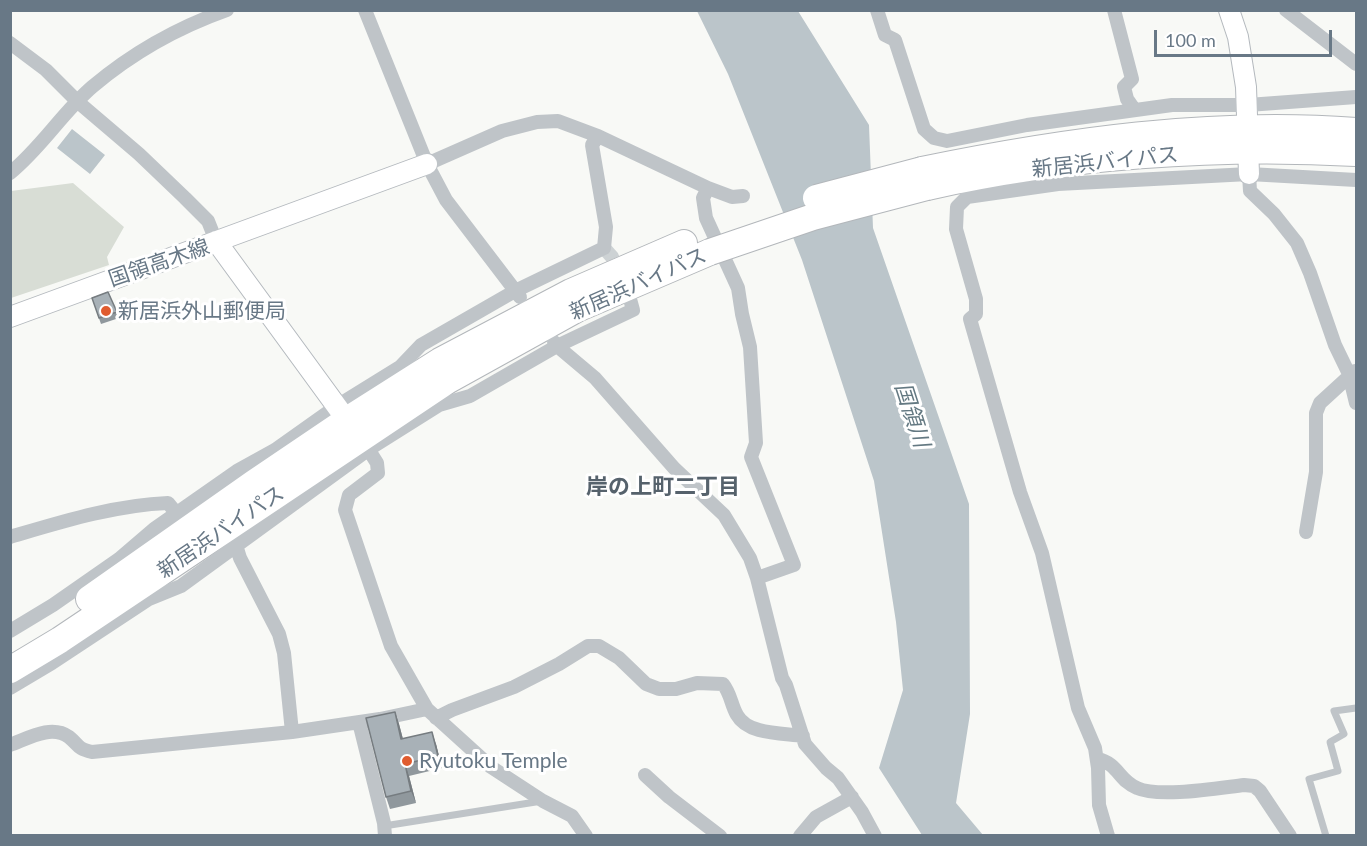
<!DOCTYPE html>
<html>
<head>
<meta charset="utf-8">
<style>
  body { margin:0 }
  #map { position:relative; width:1367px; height:846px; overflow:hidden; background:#f8f9f6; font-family:Lato,sans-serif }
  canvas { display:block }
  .frame { position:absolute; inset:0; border:12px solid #687886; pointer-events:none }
  .scale { position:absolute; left:1154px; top:30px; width:178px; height:27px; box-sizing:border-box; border:3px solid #687886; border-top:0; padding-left:8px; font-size:18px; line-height:21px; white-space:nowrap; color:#687886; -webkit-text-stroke:4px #fff; paint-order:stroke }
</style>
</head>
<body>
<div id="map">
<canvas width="1367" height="846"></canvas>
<div class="frame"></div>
<div class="scale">100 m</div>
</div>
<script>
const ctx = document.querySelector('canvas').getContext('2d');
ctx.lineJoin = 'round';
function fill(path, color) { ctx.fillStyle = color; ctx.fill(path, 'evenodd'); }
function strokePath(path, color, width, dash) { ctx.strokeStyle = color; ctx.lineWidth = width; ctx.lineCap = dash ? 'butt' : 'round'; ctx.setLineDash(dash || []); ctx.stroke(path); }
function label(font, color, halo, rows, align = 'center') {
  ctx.font = font + ' Lato,"Noto Sans JP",sans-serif'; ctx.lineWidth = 6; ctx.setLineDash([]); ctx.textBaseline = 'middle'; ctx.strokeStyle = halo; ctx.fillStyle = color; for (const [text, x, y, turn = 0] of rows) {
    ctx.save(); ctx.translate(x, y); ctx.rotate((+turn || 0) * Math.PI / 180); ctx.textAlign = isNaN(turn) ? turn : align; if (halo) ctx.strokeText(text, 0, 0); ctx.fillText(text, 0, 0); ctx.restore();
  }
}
fill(new Path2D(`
  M73 183 124 227 107 257 109 265 11 298V191Z`), '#d8ddd5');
fill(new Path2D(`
  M697 11H798L869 125 873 228 969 504 970 714 956 803 983 835H922L879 768 903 690 896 622 874 481 802 260 728 74Z
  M72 129 105 155 90 174 57 148Z`), '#bbc5ca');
strokePath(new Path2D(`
  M604 248 612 257 620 275`), '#cdd2d4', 14, [14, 7]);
const secondary = new Path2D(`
  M1229 10 1238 37 1246 87 1249 174
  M216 241 354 430
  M10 317 427 164`);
const highway = new Path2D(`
  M922 170C1064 141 1210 120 1356 131
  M927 187C1065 156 1216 145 1356 153
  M89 599 254 483 347 420 440 361 571 292 684 243
  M10 670 60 640 447 381 577 309 710 252`);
strokePath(secondary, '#b4b9be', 22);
strokePath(highway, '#b3b7bb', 28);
strokePath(new Path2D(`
  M384 826 542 801
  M1326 836 1309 779 1338 771 1330 742 1344 734 1334 711 1356 708`), '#bfc4c8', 7);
strokePath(new Path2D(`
  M365 10 427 164 446 200 520 297
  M877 10 885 35 895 40 924 129 934 138 947 141 1027 125 1172 105H1248L1356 97
  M1114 10 1132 79 1124 87 1127 99 1134 109
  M1286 10 1356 64
  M10 43 46 70 78 102 139 154 185 198 208 221 216 241
  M427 164 502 131 537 122 558 121 598 136 708 188 703 198 706 218 738 288 742 314 750 347 756 443 751 457 794 565 757 578
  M10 173C41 148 62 113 92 87 131 54 179 27 227 10
  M1249 174 1250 191 1274 214 1297 243 1310 273 1335 345 1349 374 1356 403
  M708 188 732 197 743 196
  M630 299 633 310 557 346 595 378 674 468 724 515 750 558 757 578 782 678 786 685 805 744 826 768 838 778 862 812 875 836
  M365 444 377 463 378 473 349 495 345 510 391 646 427 709 491 767 543 801 572 816 586 836
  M1306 532 1316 472V413L1320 403 1355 371
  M10 537C61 522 115 505 168 503L177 514
  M236 545 240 558 279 634 284 653 292 732
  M10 631 53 605 119 559 154 529 237 471 275 450 337 406 400 367 421 345 515 291 604 248 606 227 592 145 598 136
  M10 688 52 663 149 599 181 586 369 449 439 405 470 396 557 346 554 342
  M436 718 452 710 514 687 559 664 588 646H599L619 658 646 684 659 689H676L697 683 723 684C731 694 731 705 737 715 748 735 783 733 803 736
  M359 722 384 823 385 836
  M10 745C27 739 51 724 69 737 80 746 76 748 92 752L292 732 380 719 427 709
  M1097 759C1118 763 1119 781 1137 788 1159 798 1218 788 1244 785L1254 786 1260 791 1290 836
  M645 775 669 797 720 836
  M800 836 816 817 852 797
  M1108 836 1099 805 1098 768 1095 748 1078 708 1042 553 1020 492 970 319 976 314V299L956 229 957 207 967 197 1058 184 1249 174 1356 180`), '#bfc4c8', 14);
strokePath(secondary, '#fff', 20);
strokePath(highway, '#fff', 26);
const highwayBridge = new Path2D(`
  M816 198 922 170
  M710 252 813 217 927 187`);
strokePath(highwayBridge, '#b3b7bb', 28, []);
strokePath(highwayBridge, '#fff', 26);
fill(new Path2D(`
  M108 292 119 318 101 324 92 298Z
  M395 712 399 724 403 739 436 744 442 768 409 776 416 803 390 809 386 797Z`), '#90989d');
fill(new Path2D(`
  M395 712 399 724 406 751 401 739Z
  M432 732 436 744 442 768 438 756Z
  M405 764 409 776 416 803 411 791Z`), '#767c80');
const building = new Path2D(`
  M108 292 117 312 99 318 92 298Z
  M395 712 401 739 432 732 438 756 405 764 411 791 386 797 366 718Z`);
fill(building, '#a8b1b7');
strokePath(building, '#767c80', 1.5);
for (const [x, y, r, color] of [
  [106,311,6,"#e05c2f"],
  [407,761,6,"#e05c2f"]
]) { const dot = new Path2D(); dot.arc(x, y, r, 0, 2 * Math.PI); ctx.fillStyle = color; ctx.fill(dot); strokePath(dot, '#fff', 2); }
label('21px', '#687886', '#fff', [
  ["新居浜バイパス",1105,162,-6],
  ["国領高木線",159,263,-19],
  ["新居浜バイパス",638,284,-24],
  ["新居浜バイパス",221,532,-34]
]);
label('21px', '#687886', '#fff', [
  ["新居浜外山郵便局",118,311],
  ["Ryutoku Temple",419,761]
], 'left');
label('italic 22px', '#647982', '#fff', [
  ["国領川",912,415,72]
]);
label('bold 22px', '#56626c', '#fff', [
  ["岸の上町二丁目",663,487]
]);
</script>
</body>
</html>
